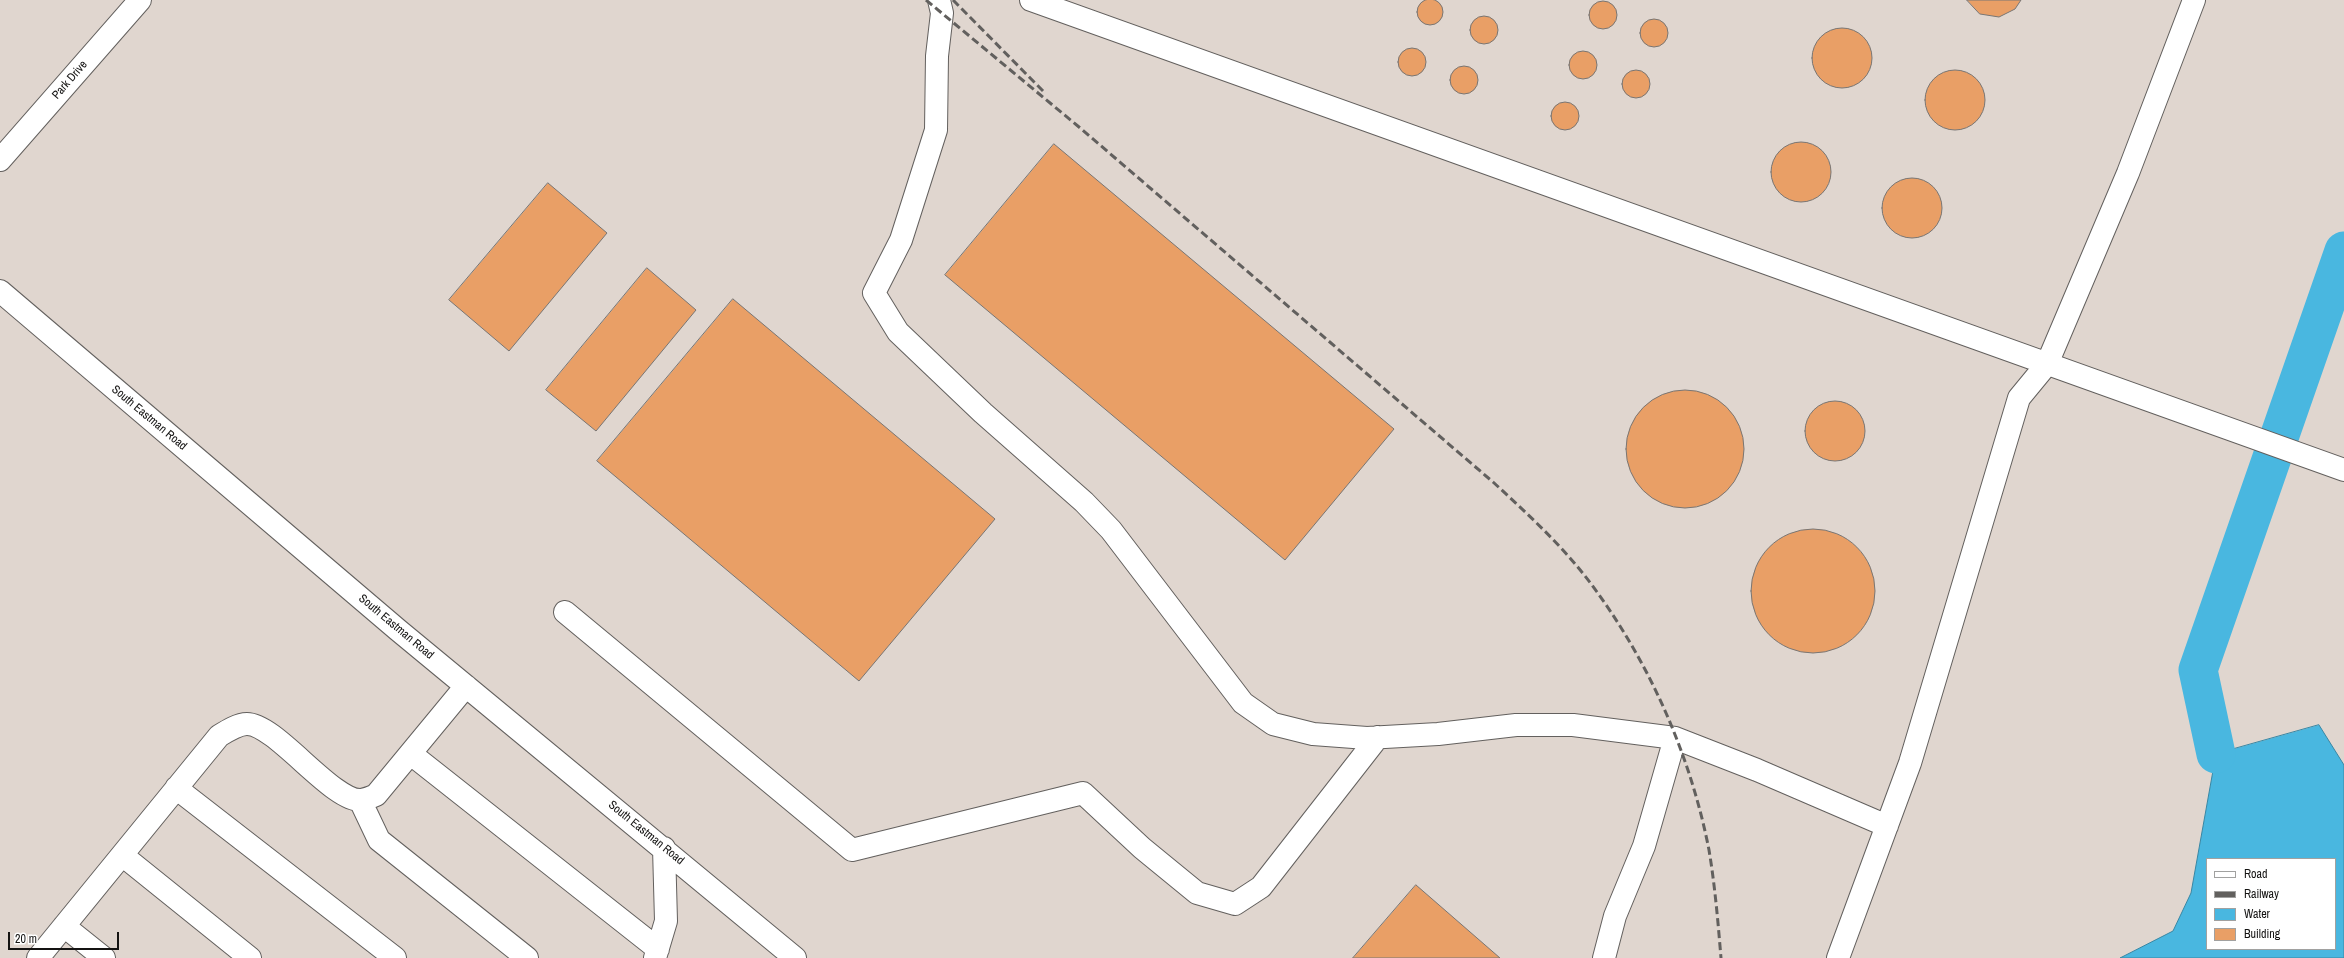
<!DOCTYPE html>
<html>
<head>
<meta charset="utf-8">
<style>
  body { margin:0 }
  #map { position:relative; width:2344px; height:958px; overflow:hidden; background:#e6e3e1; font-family:"Archivo Narrow",sans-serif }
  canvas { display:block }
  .legend { position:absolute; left:2206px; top:858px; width:130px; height:92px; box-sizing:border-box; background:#fff; border:1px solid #a1a1a0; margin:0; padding:5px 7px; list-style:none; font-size:12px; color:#141312 }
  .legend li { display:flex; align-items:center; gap:8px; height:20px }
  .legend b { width:20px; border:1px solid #a1a1a0 }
  .scale { position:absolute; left:8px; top:932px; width:111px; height:18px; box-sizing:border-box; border:2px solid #141312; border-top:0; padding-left:5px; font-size:12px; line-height:14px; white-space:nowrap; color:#141312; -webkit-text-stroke:3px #fff; paint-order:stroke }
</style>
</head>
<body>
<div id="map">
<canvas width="2344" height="958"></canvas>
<ul class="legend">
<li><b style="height:5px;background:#fff"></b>Road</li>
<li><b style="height:5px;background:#62605e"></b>Railway</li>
<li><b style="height:11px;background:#49b7e0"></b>Water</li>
<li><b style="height:11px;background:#e99f66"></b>Building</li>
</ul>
<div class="scale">20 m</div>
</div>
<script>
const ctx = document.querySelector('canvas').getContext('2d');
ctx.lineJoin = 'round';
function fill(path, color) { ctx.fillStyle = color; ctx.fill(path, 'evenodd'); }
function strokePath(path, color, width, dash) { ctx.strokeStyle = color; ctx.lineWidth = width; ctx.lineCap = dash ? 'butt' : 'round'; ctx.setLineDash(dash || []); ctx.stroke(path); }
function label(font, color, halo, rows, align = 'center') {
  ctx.font = font + ' "Archivo Narrow",sans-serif'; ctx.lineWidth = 3.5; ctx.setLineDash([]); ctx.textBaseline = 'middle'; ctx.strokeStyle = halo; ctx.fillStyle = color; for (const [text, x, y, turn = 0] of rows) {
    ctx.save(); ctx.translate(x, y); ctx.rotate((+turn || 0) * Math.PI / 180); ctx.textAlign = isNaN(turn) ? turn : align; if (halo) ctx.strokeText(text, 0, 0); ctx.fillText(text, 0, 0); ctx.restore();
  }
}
fill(new Path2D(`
  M0 0H2344V765L2319 725 2216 754 2191 893 2173 931 2120 958H0Z`), '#e0d6cf');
const water = new Path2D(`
  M2319 725 2344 765V958H2120L2173 931 2191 893 2216 754ZM2207 859H2335V949H2207Z`);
fill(water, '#49b7e0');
strokePath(water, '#3986a2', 1);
strokePath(new Path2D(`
  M2216 754 2198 670 2344 251`), '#49b7e0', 39);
const building = new Path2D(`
  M1417 12a13 13 0 1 1 26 0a13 13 0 1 1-26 0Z
  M1967 0H2021L2015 9 1999 17 1980 14Z
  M1589 15a14 14 0 1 1 28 0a14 14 0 1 1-28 0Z
  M1470 30a14 14 0 1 1 28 0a14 14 0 1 1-28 0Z
  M1640 33a14 14 0 1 1 28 0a14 14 0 1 1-28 0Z
  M1812 58a30 30 0 1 1 60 0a30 30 0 1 1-60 0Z
  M1398 62a14 14 0 1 1 28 0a14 14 0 1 1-28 0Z
  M1569 65a14 14 0 1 1 28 0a14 14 0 1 1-28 0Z
  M1450 80a14 14 0 1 1 28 0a14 14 0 1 1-28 0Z
  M1925 100a30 30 0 1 1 60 0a30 30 0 1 1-60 0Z
  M1622 84a14 14 0 1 1 28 0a14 14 0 1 1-28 0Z
  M1551 116a14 14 0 1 1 28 0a14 14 0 1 1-28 0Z
  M1771 172a30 30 0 1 1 60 0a30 30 0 1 1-60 0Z
  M1054 144 1394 429 1285 560 945 275Z
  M1882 208a30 30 0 1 1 60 0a30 30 0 1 1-60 0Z
  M548 183 607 233 509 351 449 300Z
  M647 268 696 310 596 431 546 390Z
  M733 299 995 519 859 681 597 461Z
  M1626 449a59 59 0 1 1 118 0a59 59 0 1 1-118 0Z
  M1805 431a30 30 0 1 1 60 0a30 30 0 1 1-60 0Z
  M1751 591a62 62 0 1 1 124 0a62 62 0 1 1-124 0Z
  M1416 885 1500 958H1353Z`);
fill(building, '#e99f66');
strokePath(building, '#797674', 1);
const minor = new Path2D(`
  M939 0 942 13 937 56 936 130 901 240 874 293 898 332 983 413 1084 502 1111 530 1243 703 1273 724 1313 734 1367 738 1438 734 1516 725H1573L1675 738 1757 770 1887 826
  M1031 0 2344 470
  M0 160 140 0
  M0 291 398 630 795 958
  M565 612 852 850 1083 793 1142 848 1197 893 1235 904 1261 887 1378 737
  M411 754 658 949
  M176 788 395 958
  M360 800 379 840 527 958
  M122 855 250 958
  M64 926 104 958
  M38 958 219 736C227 731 238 724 247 724 276 724 333 803 362 800 366 799 372 797 376 795L466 686
  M655 958 666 921 664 848
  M1604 958 1615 916 1644 846 1675 738
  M1838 958 1910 763 2019 398 2047 364 2128 173 2194 0`);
strokePath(minor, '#63605e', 24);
strokePath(minor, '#fff', 22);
strokePath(new Path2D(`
  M926 0 1079 127 1493 482C1530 516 1568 551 1597 592 1652 668 1691 758 1709 850 1715 886 1718 922 1721 958
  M953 0 1044 92`), '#62605e', 3, [8, 4]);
label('12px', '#141312', '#fff', [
  ["Park Drive",70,80,-49],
  ["South Eastman Road",149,418,40],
  ["South Eastman Road",396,627,40],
  ["South Eastman Road",646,833,39]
]);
</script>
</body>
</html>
